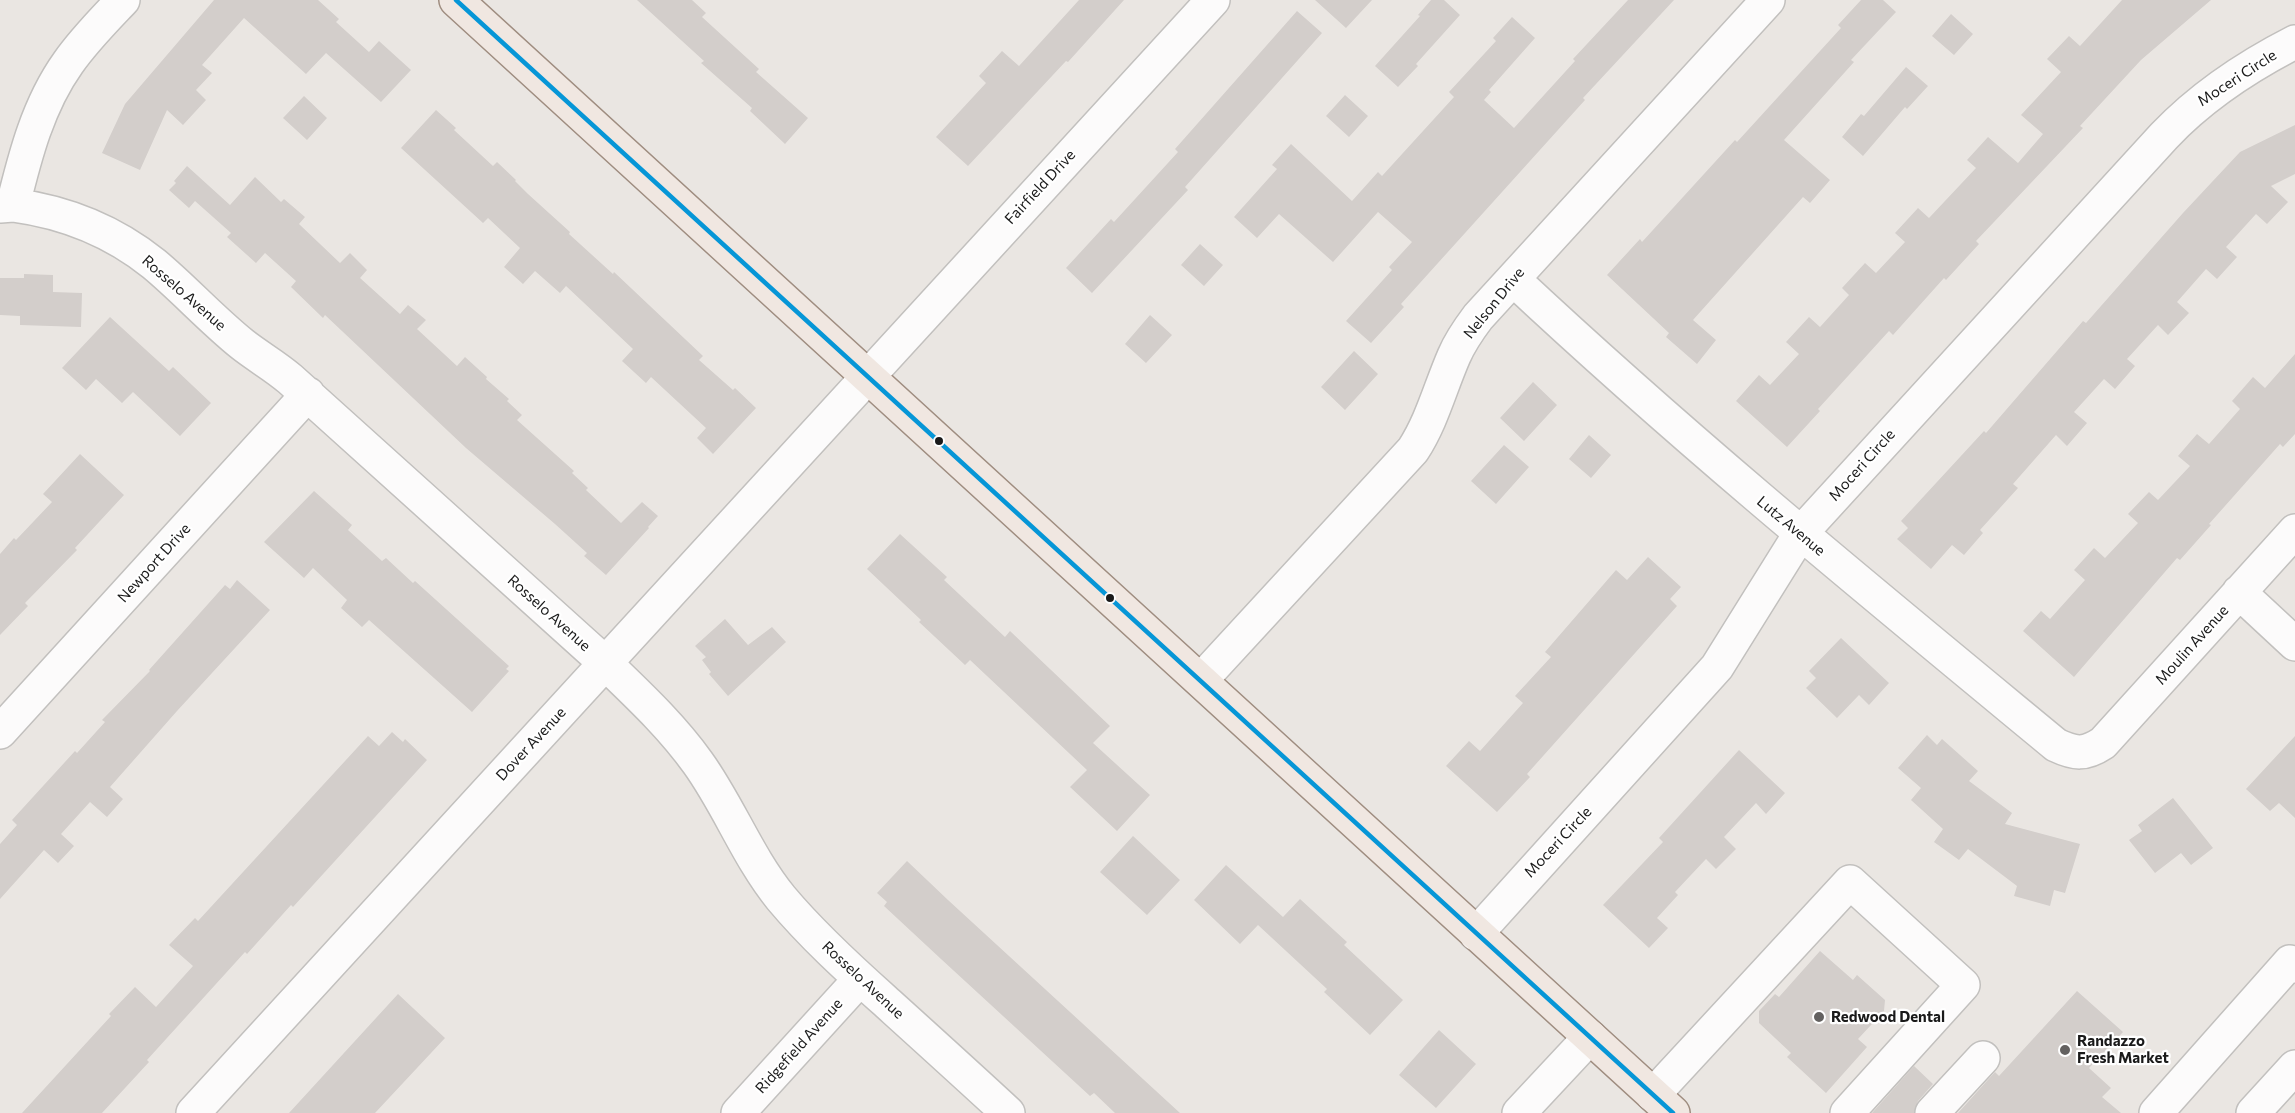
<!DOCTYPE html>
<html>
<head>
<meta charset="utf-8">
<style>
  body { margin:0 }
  canvas { display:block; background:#eae6e2 }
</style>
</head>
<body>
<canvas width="2295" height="1113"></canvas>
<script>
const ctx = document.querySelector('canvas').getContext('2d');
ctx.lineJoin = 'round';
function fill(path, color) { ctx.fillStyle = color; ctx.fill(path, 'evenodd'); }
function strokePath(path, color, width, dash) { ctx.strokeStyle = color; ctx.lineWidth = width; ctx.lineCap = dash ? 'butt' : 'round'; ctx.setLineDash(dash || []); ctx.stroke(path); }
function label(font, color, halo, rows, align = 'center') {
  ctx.font = font + ' Commissioner,sans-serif'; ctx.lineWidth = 4.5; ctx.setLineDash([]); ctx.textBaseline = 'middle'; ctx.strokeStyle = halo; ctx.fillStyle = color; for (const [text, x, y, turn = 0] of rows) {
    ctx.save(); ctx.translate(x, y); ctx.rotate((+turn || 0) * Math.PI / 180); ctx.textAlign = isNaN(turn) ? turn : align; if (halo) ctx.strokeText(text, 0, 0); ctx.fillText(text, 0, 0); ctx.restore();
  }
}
fill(new Path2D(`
  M214 0H318L339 19 336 22 369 52 379 41 411 70 381 102 326 53 306 74 244 18 202 65 212 73 196 90 206 100 183 125 167 110 140 170 102 153 125 104Z
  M637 0H692L706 13 702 17 759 69 756 72 808 118 785 144 750 111 752 108 701 63 704 61Z
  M1079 0H1124L1068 62 1066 61 968 166 936 137 986 83 979 76 1002 51 1019 66Z
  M1315 0H1372L1346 28Z
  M1431 0H1444L1460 15 1416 64 1418 66 1398 87 1375 66 1420 16 1418 15Z
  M1628 0H1674L1583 98 1585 100 1401 304 1404 307 1371 343 1346 321 1392 270 1389 267 1412 242 1378 212 1333 262 1279 214 1257 238 1234 217 1277 169 1272 165 1291 144 1352 201 1378 172 1382 176 1454 97 1449 92 1496 41 1493 38 1512 17 1535 38 1489 90 1491 92 1484 100 1514 128 1575 61 1573 59Z
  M1861 0H1883L1896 12 1851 60 1854 62 1784 140 1830 180 1810 203 1803 197 1693 320 1716 340 1697 364 1666 337 1669 333 1607 275 1640 239 1642 242 1735 140 1737 142 1841 28 1838 25Z
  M2122 0H2211L2141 60 2080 126 2083 128 1976 241 1979 244 1946 280 1944 278 1893 335 1889 331 1818 409 1820 411 1787 447 1736 401 1759 375 1770 385 1799 354 1786 342 1809 317 1820 327 1849 295 1842 288 1865 263 1876 273 1905 242 1895 233 1918 208 1929 218 1976 168 1967 160 1988 137 2018 163 2043 134 2021 115 2061 72 2047 59 2069 36 2080 46Z
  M1297 11 1322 33 1185 187 1188 190 1092 293 1066 268 1111 219 1114 222 1178 152 1175 149Z
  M1951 14 1973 34 1954 55 1932 36Z
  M1906 67 1928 86 1907 109 1905 107 1863 156 1842 137 1861 114 1864 116Z
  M1345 95 1368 116 1349 137 1326 116Z
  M304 96 327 118 307 140 283 118Z
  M436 110 456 128 454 130 493 166 497 162 516 180 515 181 528 194 570 232 569 234 613 274 614 272 703 356 699 360 733 390 735 388 756 408 713 454 697 438 706 428 651 377 646 383 622 361 633 349 566 286 560 293 535 271 523 284 504 267 520 248 488 218 483 223 401 148Z
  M2295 125V174L2271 186 2288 202 2267 224 2256 214 2226 247 2237 257 2217 279 2206 269 2177 302 2189 313 2168 335 2158 325 2127 359 2135 366 2115 389 2104 379 2074 412 2087 423 2067 446 2056 435 2013 484 2018 488 1980 530 1983 533 1964 555 1952 545 1931 569 1897 539 1908 528 1901 521 1984 431 1986 433 2083 321 2086 323 2183 213 2240 152Z
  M187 166 230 205 255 177 281 202 284 199 305 217 299 224 340 263 350 253 367 270 360 278 400 314 408 305 426 320 417 329 457 366 465 357 487 377 486 379 509 399 507 401 522 415 517 420 574 471 572 473 588 488 586 490 621 523 642 502 658 516 648 527 649 528 606 575 584 556 587 553 555 524 466 448 325 315 323 318 291 287 296 281 265 253 256 263 227 237 231 233 195 201 189 208 169 190 176 183 174 181Z
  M1200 244 1223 265 1204 286 1181 265Z
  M24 274 53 275V292L82 293 81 327 20 325V316L0 315V278H24Z
  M1150 315 1172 335 1146 363 1125 344Z
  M110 317 169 371 173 367 211 403 180 436 133 392 122 403 96 379 86 390 62 368Z
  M1354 351 1378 374 1345 410 1321 387Z
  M2295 354V434L2283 447 2280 444 2209 524 2211 525 2180 560 2177 558 2074 677 2023 631 2041 611 2050 619 2085 580 2074 570 2094 548 2105 558 2138 523 2128 514 2149 492 2158 500 2190 466 2178 456 2197 434 2209 444 2240 409 2232 401 2253 377 2265 388Z
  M1533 382 1557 405 1524 441 1500 418Z
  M1589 435 1611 455 1591 478 1569 459Z
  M1504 445 1529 467 1496 504 1471 481Z
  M80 454 124 495 75 548 77 550 25 603 28 606 0 635V554L14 538 16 540 52 502 43 494Z
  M314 491 352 525 348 530 382 561 386 558 413 583 415 581 509 666 506 669 509 671 472 712 369 620 362 627 341 608 347 600 313 568 304 578 264 542Z
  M900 534 947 577 944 580 1005 637 1010 631 1110 726 1093 743 1150 795 1117 831 1070 787 1087 770 970 660 965 665 919 622 921 620 867 569Z
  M1648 557 1681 587 1670 599 1677 606 1527 774 1530 777 1497 812 1446 766 1469 741 1480 751 1523 703 1515 696 1551 657 1545 652 1616 570 1627 580Z
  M237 580 270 610 177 711 110 787 123 799 107 817 90 802 61 834 74 846 58 863 44 850 0 899V844L17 825 12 820 75 751 77 753 105 722 102 720 150 671 149 670 225 585 230 589Z
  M725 619 748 645 772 627 786 642 728 696 709 674 711 672 702 660 706 657 695 646Z
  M1841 638 1889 683 1869 705 1859 695 1837 718 1806 688 1816 678 1809 671Z
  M392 732 403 742 405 739 427 760 293 907 291 905 247 954 245 952 147 1060 149 1062 102 1113H22L111 1016 109 1014 135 987 156 1007 193 966 169 945 195 918 198 921 368 736 379 746Z
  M1927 735 1937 745 1942 739 1978 771 1969 781 2012 813 2005 824 2080 844 2065 893 2054 890 2050 906 2014 896 2017 886 1968 849 1959 860 1934 842 1943 829 1911 800 1921 788 1898 768Z
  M2295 736V818L2279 803 2270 811 2246 789Z
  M1739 750 1785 793 1766 814 1756 803 1724 837 1736 849 1716 869 1706 859 1675 892 1678 895 1657 918 1668 928 1649 948 1603 905 1663 842 1659 838Z
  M2173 798 2213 848 2191 865 2181 853 2155 873 2129 840 2142 831 2138 825Z
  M1133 836 1180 880 1147 915 1100 872Z
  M907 861 948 900 1180 1113H1115L1094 1093 1090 1096 941 959 884 906 887 902 877 893Z
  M1226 865 1283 917 1300 899 1347 942 1344 945 1403 1000 1370 1035 1324 992 1327 989 1258 925 1240 944 1194 900Z
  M1820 951 1853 980 1857 975 1885 1000 1884 1011 1858 1039 1867 1047 1826 1093 1787 1057 1791 1053 1759 1023V1011L1775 994 1779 997Z
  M2077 991 2123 1032 2089 1068 2111 1088 2102 1097 2121 1113H1958L1995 1072 1999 1076Z
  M398 994 445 1038 375 1113H289Z
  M1439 1030 1476 1064 1436 1108 1399 1075Z
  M1914 1066 1933 1084 1918 1101 1914 1113H1872Z`), '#d3cecb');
const minor = new Path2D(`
  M13 205C65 212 113 231 154 264 184 289 211 319 242 344 257 356 275 366 290 379L602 660C636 693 670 724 698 763 729 806 747 856 781 898 812 935 848 968 884 1000 926 1038 967 1075 1008 1113
  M0 206 13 205C25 156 38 105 68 63 84 40 104 20 123 0
  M1513 279C1687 442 1872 593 2056 745 2075 754 2085 755 2103 743L2295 531
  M2239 592 2295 644
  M1201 680 1413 450C1432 421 1440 388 1454 356 1460 342 1469 329 1478 317L1768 0
  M0 732 308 394
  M1476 934 1717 667 1800 534 2164 136C2202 96 2246 67 2295 42
  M1653 1095 1850 882 1963 985 1847 1113
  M193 1113C532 741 872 370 1213 0
  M738 1113 860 979
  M1519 1113 1590 1037
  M1932 1113 1983 1058
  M2156 1113 2290 962 2295 966
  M2253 1113 2295 1067`);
const major = new Path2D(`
  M456 0 1673 1113`);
strokePath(minor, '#c2c0be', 36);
strokePath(major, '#9f8d80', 36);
strokePath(minor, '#fcfbfb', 33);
strokePath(major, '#f0e7e1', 33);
strokePath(new Path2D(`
  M456 0 1673 1113`), '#0696d7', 4.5);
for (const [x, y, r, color] of [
  [939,441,5,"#1a1a1a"],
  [1110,598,5,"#1a1a1a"],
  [1819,1017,6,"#636160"],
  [2065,1050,6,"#636160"]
]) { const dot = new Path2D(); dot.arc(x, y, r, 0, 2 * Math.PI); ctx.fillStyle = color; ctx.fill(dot); strokePath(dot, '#fff', 2); }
label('15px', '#1a1a1a', '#fff', [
  ["Moceri Circle",2237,78,-33],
  ["Fairfield Drive",1040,187,-47],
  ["Rosselo Avenue",184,293,41],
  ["Nelson Drive",1494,303,-51],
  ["Moceri Circle",1862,465,-48],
  ["Lutz Avenue",1791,526,40],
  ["Newport Drive",154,563,-48],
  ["Rosselo Avenue",549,613,42],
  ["Moulin Avenue",2192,645,-48],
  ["Dover Avenue",531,744,-47],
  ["Moceri Circle",1558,842,-47],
  ["Rosselo Avenue",863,980,43],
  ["Ridgefield Avenue",799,1046,-48]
]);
label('bold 15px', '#1a1a1a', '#fff', [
  ["Redwood Dental",1831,1017],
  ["Randazzo",2077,1041],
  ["Fresh Market",2077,1058]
], 'left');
</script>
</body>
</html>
